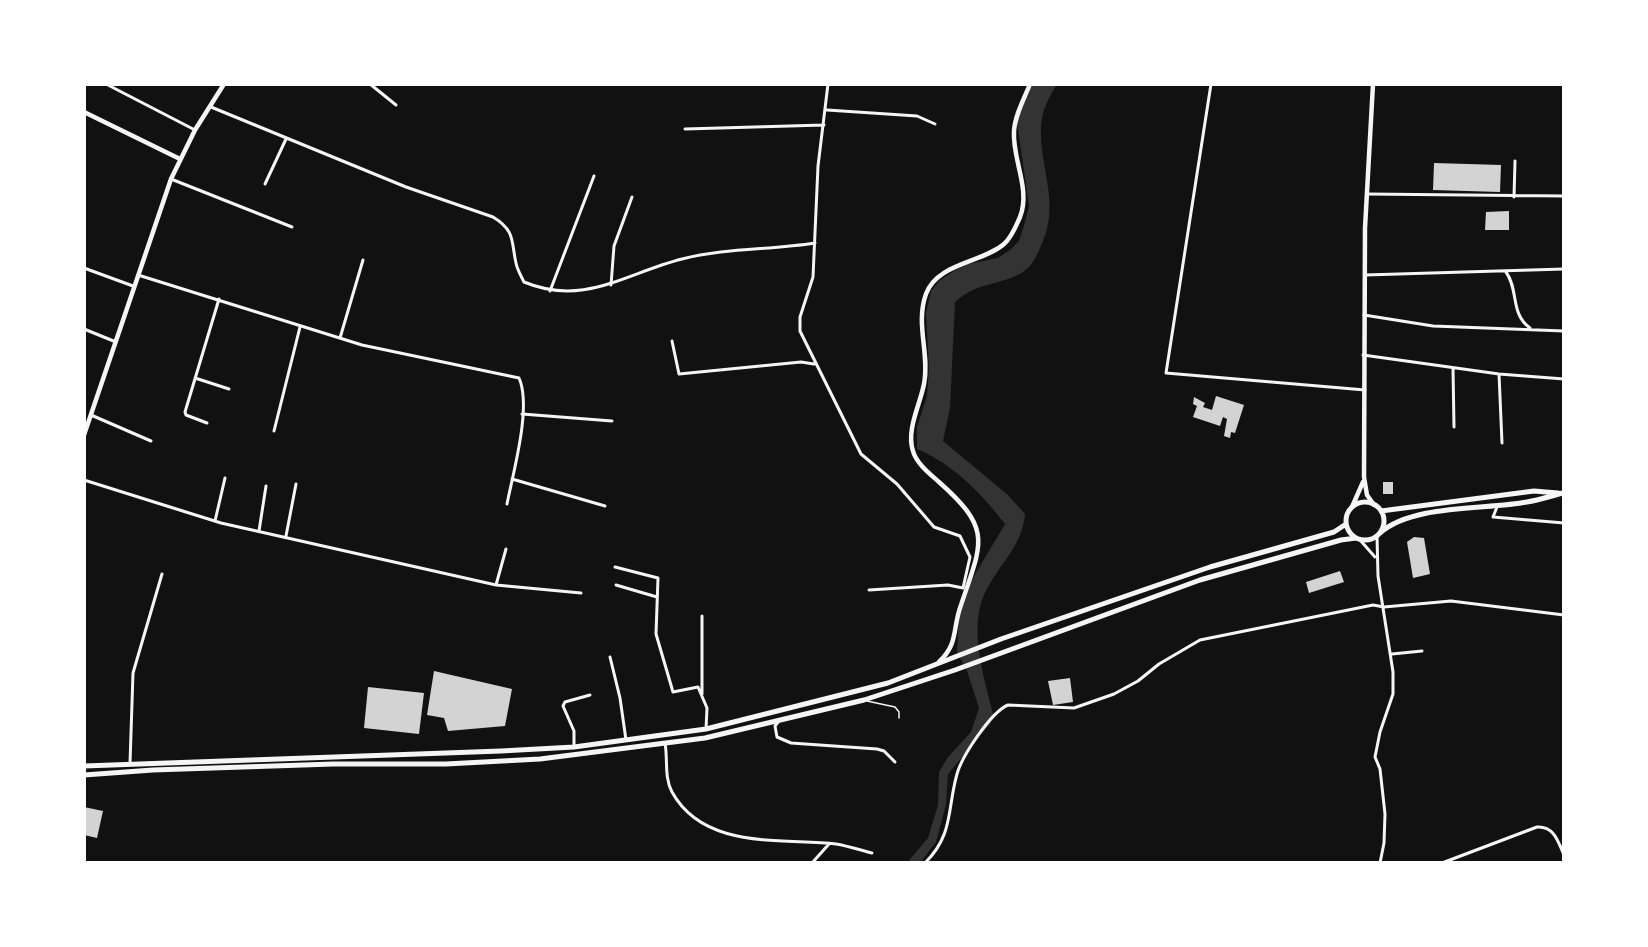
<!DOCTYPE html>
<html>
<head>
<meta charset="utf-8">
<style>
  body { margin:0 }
  #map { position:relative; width:1648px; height:947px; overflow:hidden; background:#111; font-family:"Public Sans",sans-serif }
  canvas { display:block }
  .frame { position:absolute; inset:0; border:86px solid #fff; pointer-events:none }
</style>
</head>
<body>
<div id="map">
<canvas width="1648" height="947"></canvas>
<div class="frame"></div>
</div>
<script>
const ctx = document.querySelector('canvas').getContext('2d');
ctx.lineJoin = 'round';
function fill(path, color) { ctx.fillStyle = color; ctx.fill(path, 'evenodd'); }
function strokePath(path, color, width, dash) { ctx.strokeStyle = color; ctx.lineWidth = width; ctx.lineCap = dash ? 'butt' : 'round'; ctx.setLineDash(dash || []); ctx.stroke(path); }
fill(new Path2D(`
  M1031 84H1057C1049 97 1042 110 1041 126 1039 170 1062 203 1040 248 1037 255 1034 262 1028 268 1008 286 980 279 955 302L950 408 943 441 1008 495 1025 514C1022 545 1003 560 988 587 966 624 984 676 993 714L990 724 948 774 946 805 936 842 920 863H907L928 838 938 805 939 772 948 757 971 732 979 708 967 671 957 652 959 615 967 588 1005 524C982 494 953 464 917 449V427L927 396 929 368 926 313 931 291 940 280 954 271 968 264 998 258 1011 249 1019 241 1025 222 1029 206 1017 122Z`), '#333');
fill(new Path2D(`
  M1434 163 1501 165 1500 192 1433 190Z
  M1509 211V230H1485L1486 212Z
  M1216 396 1244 405 1235 433 1231 432 1230 438 1224 436 1227 419 1223 417 1220 426 1193 417 1197 406 1193 404 1194 397 1205 403 1203 407 1212 410Z
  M1383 482H1393V494H1383Z
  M1414 537 1424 538 1430 574 1413 578 1407 542Z
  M1340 571 1344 582 1309 593 1306 582Z
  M434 671 512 689 505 726 448 731 444 718 427 715Z
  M1070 678 1073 702 1053 705 1048 681Z
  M368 687 424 693 419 734 364 728Z
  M84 807 103 811 97 838 84 835Z`), '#d3d3d3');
strokePath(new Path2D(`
  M867 701 895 707 899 712V718`), '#f5f5f5', 1.5);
strokePath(new Path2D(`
  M106 84 195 130
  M370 84 396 105
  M828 84 818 166 813 277 800 317V331L861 454 897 484 934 527 960 536 970 557 963 588 948 585 869 590
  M1211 84 1166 373 1365 390
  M211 107 406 187 493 217C516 231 511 242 516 263 517 269 521 276 524 282 584 307 626 273 682 259 725 248 771 250 815 243
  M827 110 917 116 935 124
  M685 129 824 125
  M171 179 292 227
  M265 184 286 139
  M1367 194 1564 196
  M1514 197 1515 161
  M84 268 133 286
  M1506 272C1519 290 1510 314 1530 328
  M138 275 362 345 519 378C532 407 513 473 507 504
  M1365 275 1564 269
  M611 285 614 246 632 197
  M550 291 594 176
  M1364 315 1433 326 1564 331
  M84 329 116 342
  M340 338 363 260
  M672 341 679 374 801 362 814 364
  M1363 355 1499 374 1564 379
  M1453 368 1454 427
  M1499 374 1502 443
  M195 378 229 389
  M522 414 612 421
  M91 415 151 441
  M207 423 186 415 185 412 219 299
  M274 431 300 327
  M512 479 605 506
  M84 480 221 523 496 585 581 593
  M1497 507 1493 517 1564 523
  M215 521 225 478
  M259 531 266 486
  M286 536 296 484
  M1377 536 1378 576 1393 672V694L1380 732 1375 757 1380 769 1385 814 1384 843 1380 863
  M1360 540 1375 557
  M615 567 658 578 656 634 673 692 698 687 707 708 706 729
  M496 585 506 549
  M616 585 657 597
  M1392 654 1422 651
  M610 657 620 698 626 740
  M702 694V616
  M779 721 775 726 777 737 791 743 877 749 884 751 895 762
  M665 743C668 760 664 777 672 792 704 850 781 838 836 844 848 846 860 850 872 853
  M574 747V731L563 706 565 702 590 695
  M130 763 133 673 162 574
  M812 863 829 844
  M925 863C954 834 947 809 957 774 962 756 991 712 1008 705L1074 708 1114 694 1138 681 1159 664 1200 640 1373 605 1384 607 1451 601 1564 615
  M1442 863 1537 827C1554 826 1558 841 1564 855`), '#f5f5f5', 3);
strokePath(new Path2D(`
  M1373 84 1365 228 1364 477 1367 495 1374 505
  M84 112 180 159
  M84 435 171 179 195 130 224 84
  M1352 507 1363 482
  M939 662C959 643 952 629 961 605 982 542 993 530 939 482 930 474 916 463 913 451 906 430 920 405 924 384 930 354 915 324 926 294 937 263 982 263 1004 244 1012 237 1016 226 1020 217 1031 189 1012 159 1014 131 1015 115 1024 99 1030 84`), '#f5f5f5', 4.5);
strokePath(new Path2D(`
  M1346 521a19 19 0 1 1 38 0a19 19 0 1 1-38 0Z
  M1381 511 1534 491 1558 493
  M1380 533C1413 504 1485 510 1527 502 1539 500 1551 496 1563 493
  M84 766 501 751 574 747 706 729 888 683 1001 639 1210 567 1334 532 1346 524
  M84 775 153 770 333 764H446L540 759 705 738 864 700 955 670 1200 580 1341 540 1356 538`), '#f5f5f5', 5);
</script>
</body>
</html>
